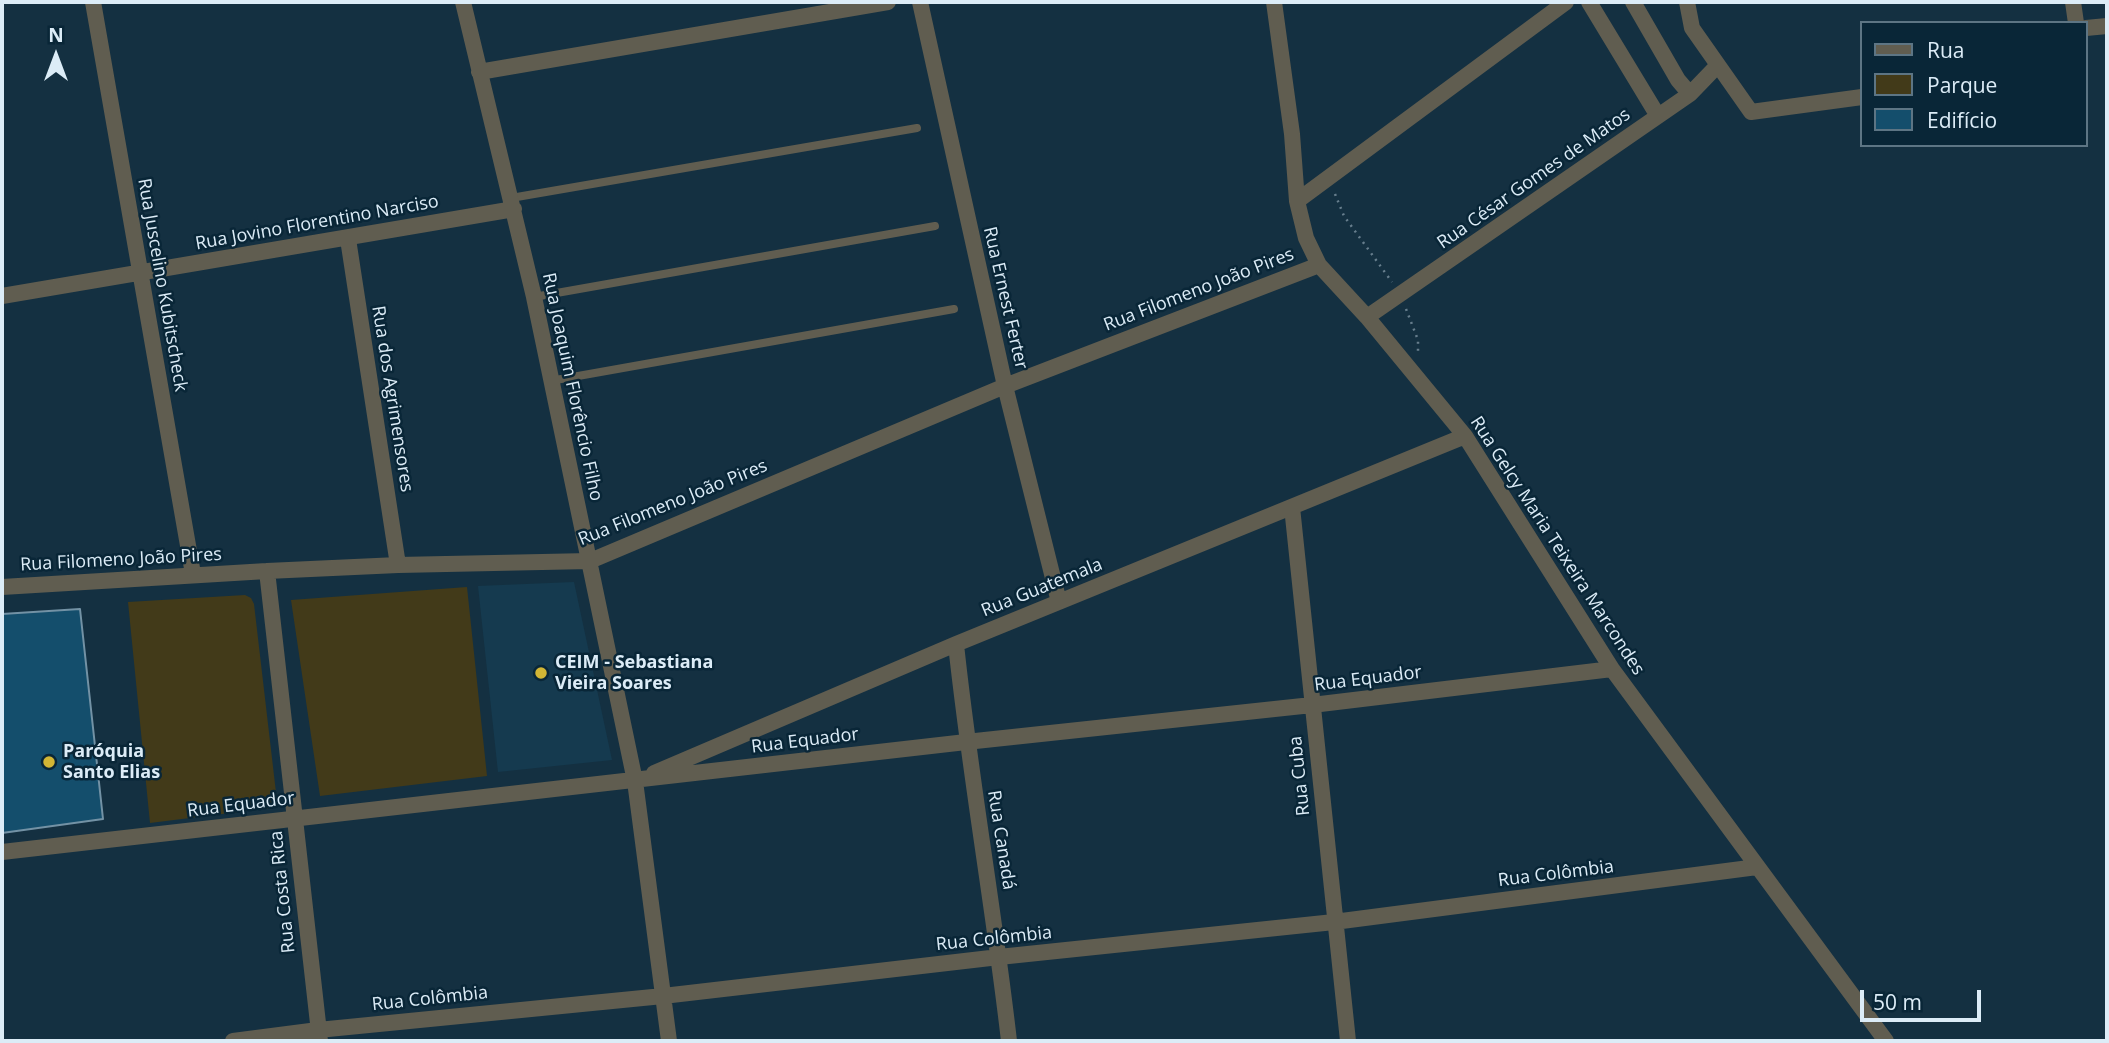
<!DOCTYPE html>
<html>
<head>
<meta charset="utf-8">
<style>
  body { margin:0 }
  #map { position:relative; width:2109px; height:1043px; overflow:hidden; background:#143041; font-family:"Open Sans",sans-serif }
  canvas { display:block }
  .frame { position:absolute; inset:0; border:4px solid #dcecf7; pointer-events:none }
  .legend { position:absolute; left:1860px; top:21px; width:228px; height:126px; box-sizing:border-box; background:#092637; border:2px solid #5d7584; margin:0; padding:9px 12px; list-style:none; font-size:21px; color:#dcecf7 }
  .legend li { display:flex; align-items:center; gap:14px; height:35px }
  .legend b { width:35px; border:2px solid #5d7584 }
  .north { position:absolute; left:21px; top:21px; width:70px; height:70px; -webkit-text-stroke:5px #092637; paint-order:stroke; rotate:0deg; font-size:19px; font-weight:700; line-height:28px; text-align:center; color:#dcecf7 }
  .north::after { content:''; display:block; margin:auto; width:24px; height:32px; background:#dcecf7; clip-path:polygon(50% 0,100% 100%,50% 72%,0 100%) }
  .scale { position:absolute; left:1860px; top:990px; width:121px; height:32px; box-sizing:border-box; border:4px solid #dcecf7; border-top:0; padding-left:9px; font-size:21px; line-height:24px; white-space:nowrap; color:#dcecf7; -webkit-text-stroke:5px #092637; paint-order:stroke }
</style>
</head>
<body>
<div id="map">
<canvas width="2109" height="1043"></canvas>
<div class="frame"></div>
<ul class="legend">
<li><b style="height:9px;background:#605d50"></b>Rua</li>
<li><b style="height:19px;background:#423a19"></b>Parque</li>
<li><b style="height:19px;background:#144e6c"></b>Edifício</li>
</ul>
<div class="north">N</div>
<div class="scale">50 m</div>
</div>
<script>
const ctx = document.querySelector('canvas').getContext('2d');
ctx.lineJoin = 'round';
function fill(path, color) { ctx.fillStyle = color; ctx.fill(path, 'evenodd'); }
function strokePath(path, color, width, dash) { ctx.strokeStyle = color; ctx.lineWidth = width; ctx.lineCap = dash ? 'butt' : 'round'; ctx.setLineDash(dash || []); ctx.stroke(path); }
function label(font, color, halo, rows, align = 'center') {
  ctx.font = font + ' "Open Sans",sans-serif'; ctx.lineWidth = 5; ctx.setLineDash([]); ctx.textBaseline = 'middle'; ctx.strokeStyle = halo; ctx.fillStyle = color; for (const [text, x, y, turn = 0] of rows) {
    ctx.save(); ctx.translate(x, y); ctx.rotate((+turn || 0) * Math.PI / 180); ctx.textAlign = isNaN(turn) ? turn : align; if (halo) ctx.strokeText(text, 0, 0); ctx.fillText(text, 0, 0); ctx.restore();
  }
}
fill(new Path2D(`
  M574 582 612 760 498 772 478 586Z`), '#153a4f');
fill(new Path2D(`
  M467 587 487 776 320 796 291 600Z
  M245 595 251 598 254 604 277 801 270 808 150 823 128 602Z`), '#423a19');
const building = new Path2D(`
  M80 609 103 819 2 833V614Z`);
fill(building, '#144e6c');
strokePath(building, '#7392a5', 2);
strokePath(new Path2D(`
  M1335 194 1344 216 1392 282
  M1406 309 1418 340V353`), '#677e8d', 2.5, [2, 5]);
strokePath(new Path2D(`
  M511 198 917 128
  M534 297 935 226
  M550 381 954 309`), '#605d50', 8);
strokePath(new Path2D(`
  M93 2 193 574
  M463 2 534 297 635 781 669 1041
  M920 2 1005 386 1059 602
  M1274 2 1292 134 1297 201 1306 238 1319 265 1367 317 1465 436 1612 669 1886 1041
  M1589 2 1658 116
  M1633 2 1678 80 1690 94
  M1687 2 1692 28 1751 112 1862 97
  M2073 2 2076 23
  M2086 28 2107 26
  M479 72 888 2
  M1297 201 1566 2
  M348 239 398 565
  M2 296 514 209
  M1367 317 1690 94 1718 65
  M1292 507 1348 1041
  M267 571 320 1041
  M2 587 267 571 398 565 590 561 1005 386 1319 265
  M956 644C970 777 994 909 1009 1041
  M654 773 956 644 1465 436
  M2 852 966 742 1312 705 1612 669
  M233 1041 318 1030 663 996 999 957 1334 922 1757 867`), '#605d50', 16);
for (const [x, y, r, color] of [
  [541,673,7,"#d2b635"],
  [49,762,7,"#d2b635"]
]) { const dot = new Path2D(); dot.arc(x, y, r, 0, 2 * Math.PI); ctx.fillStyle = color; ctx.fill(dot); strokePath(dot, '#092637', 2.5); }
label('18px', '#dcecf7', '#092637', [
  ["Rua César Gomes de Matos",1534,179,-35],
  ["Rua Jovino Florentino Narciso",317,223,-10],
  ["Rua Juscelino Kubitscheck",162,285,80],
  ["Rua Filomeno João Pires",1199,290,-21],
  ["Rua Ernest Ferter",1005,298,77],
  ["Rua Joaquim Florêncio Filho",572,387,78],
  ["Rua dos Agrimensores",392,399,81],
  ["Rua Filomeno João Pires",673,503,-22],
  ["Rua Gelcy Maria Teixeira Marcondes",1557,546,57],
  ["Rua Filomeno João Pires",121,560,-3],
  ["Rua Guatemala",1042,588,-22],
  ["Rua Equador",1368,679,-7],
  ["Rua Equador",805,741,-7],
  ["Rua Cuba",1300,776,-96],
  ["Rua Equador",241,805,-7],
  ["Rua Canadá",1001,840,81],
  ["Rua Colômbia",1556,874,-7],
  ["Rua Costa Rica",283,892,-96],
  ["Rua Colômbia",994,939,-6],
  ["Rua Colômbia",430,999,-6]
]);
label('bold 18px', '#dcecf7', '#092637', [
  ["CEIM - Sebastiana",555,663],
  ["Vieira Soares",555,684],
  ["Paróquia",63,752],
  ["Santo Elias",63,773]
], 'left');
</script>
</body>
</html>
